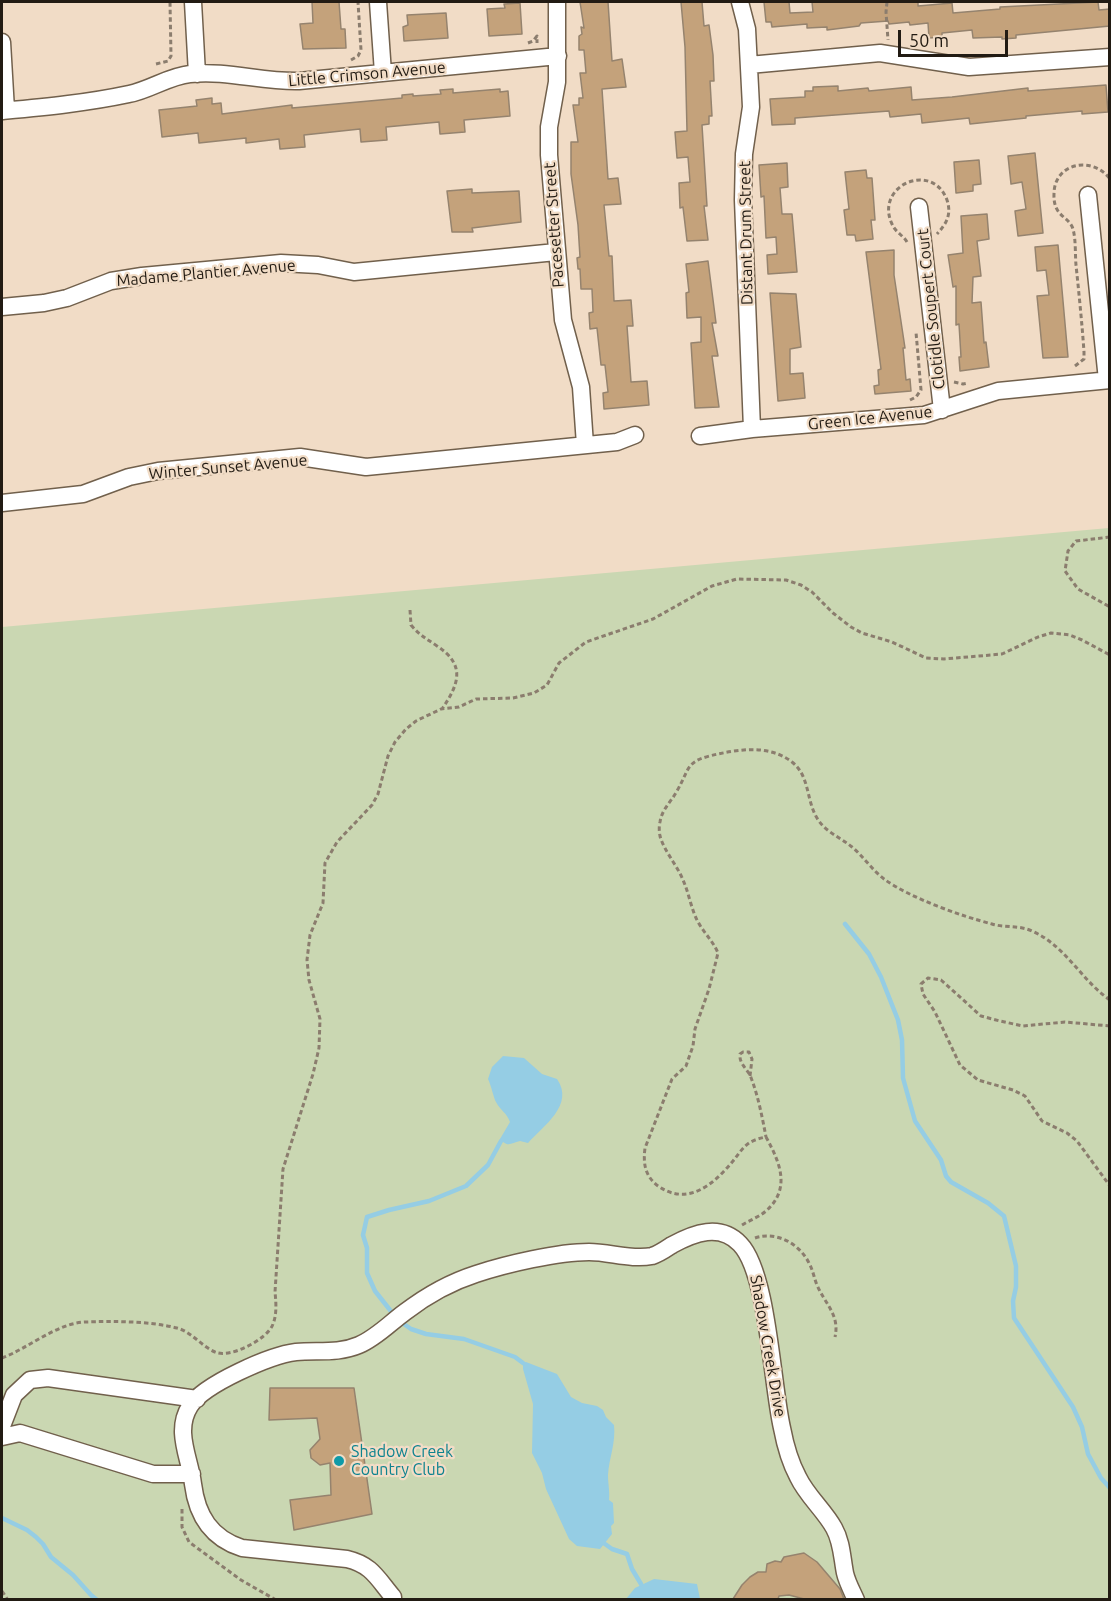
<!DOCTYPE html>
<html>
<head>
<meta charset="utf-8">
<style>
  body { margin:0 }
  #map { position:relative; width:1111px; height:1601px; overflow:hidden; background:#f1dcc6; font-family:Ubuntu,sans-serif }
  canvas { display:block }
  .frame { position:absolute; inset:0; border:3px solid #221b13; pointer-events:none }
  .scale { position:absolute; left:898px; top:30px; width:110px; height:27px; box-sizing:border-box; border:3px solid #221b13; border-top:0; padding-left:8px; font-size:18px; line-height:21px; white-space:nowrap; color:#221b13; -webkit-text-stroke:4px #f1dcc6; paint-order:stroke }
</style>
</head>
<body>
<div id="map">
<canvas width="1111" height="1601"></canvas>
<div class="frame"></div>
<div class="scale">50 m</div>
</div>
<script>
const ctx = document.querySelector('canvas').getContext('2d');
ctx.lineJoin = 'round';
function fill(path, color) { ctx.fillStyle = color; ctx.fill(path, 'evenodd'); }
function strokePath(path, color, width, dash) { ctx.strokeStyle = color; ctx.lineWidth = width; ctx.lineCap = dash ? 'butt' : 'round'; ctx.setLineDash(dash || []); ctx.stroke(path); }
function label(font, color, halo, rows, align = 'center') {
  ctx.font = font + ' Ubuntu,sans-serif'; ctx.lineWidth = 4.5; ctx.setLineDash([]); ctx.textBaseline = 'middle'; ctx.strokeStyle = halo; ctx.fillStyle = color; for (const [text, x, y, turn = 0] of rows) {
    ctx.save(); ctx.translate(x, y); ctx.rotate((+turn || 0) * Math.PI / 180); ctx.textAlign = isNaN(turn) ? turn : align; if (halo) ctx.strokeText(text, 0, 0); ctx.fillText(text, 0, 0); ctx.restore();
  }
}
fill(new Path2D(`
  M1109 528V1599H2V627Z`), '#cad7b2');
fill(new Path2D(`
  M503 1056 524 1058 542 1074 557 1079C575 1105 543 1126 528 1143L520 1141C511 1143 508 1148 500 1139L510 1122C507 1113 500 1110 496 1102 494 1099 491 1085 488 1079L492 1067Z
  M526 1362 557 1374 571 1397 582 1403 597 1406 603 1410 606 1417 614 1425C616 1443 609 1458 608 1475 608 1484 610 1492 609 1500L613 1503 614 1523 611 1526 612 1534 600 1549 577 1546 569 1539 546 1489 542 1473 532 1453 533 1404 523 1369V1363Z
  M654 1579 697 1584 700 1599H626L635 1588Z`), '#95cde4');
strokePath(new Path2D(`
  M845 924 869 954 881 977 898 1020 902 1040 903 1078 915 1121 941 1160 946 1176 951 1182 988 1203 1004 1216 1016 1266V1287L1013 1301 1014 1318 1073 1407 1082 1427 1088 1454 1101 1478 1110 1488
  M390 1310 375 1291 367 1273V1248L363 1235 367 1217 389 1210 429 1201 466 1186 488 1165 501 1141
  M401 1322 411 1329 426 1334 464 1339 515 1357 523 1363
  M2 1518 27 1530 36 1537 43 1544 51 1557 73 1575 91 1595 97 1600
  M605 1544 612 1549 627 1554 632 1569 641 1584`), '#95cde4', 4.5);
const building = new Path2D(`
  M312 2H339L341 29H345L346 48 303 49 300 24 313 23Z
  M580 2H608L612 61 622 59 626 87 602 89 608 179 618 178 621 204 604 205 609 256H612L614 301 631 300 633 326H627L631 382 647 381 649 405 604 409 603 393 608 392 605 365H601L597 328 590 329 589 313 593 312 592 289H581L580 269H578L577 258 580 257 578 225 571 174V142H578L573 105H579V98H583L580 73H586L584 50H579V36L582 34 581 27 584 28Z
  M681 2H702L704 26 709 25 713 55 714 81H710L712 116H709V124L702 125 707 206H704L708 240 687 241 683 207 680 208 679 183 690 182 688 157 677 158 675 132 687 131 685 47Z
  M764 2H789L790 13 813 12 812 2H918V6L952 3 953 13 1000 9V7L1098 2 1099 10 1110 9V26L1016 35V38L1002 39V37L973 38 972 30 942 33V37L929 38 928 23 910 25 909 22 889 24 888 21 861 23 859 26 827 30V27L807 28V24L772 27 771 22H766Z
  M520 3 522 34 489 36 487 9 505 8 504 4Z
  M446 13 448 38 404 41 403 27 408 25 407 15Z
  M1106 85 1108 112 1082 114V111L1026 116V118L970 124 969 118 922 123 921 114 890 117 889 111 795 118V124L772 125 770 99 805 97V91H813V87L838 86V91L868 88 869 91 911 87 912 100 952 97 1028 88V91Z
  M453 89V93L500 89V92L508 91 510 116 464 120 465 132 440 134 439 122 386 127 387 140 361 142 360 129 304 135 305 147 280 149 279 139 246 143V138L199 143 198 133 162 137 159 110 197 106 196 100 212 98V104L221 103 222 114 292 105V108L402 98V95L413 94V96L441 94 440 90Z
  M1035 153 1043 233 1018 236 1015 211 1026 209 1022 182 1011 184 1008 156Z
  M979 160 981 184 973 185V191L956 193 954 162Z
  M787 163 788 187 780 188 782 214H792L797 272 768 274 767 255 777 254 776 237 766 238 764 196 761 197 759 165Z
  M866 170 867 178H872L875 220H871L873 239 856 241 855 235H847L844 210 849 209 845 172Z
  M472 189V193L519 191 521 222 472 228 473 232H452L447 191Z
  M987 214 989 239 977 241 981 276 973 277 972 303 981 302 984 343 986 342 989 367 960 371 959 357H961L959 324 956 325V286L953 287 948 255 963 253 961 216Z
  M1058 245 1068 357 1043 358 1037 296 1049 295 1046 270 1037 271 1035 247Z
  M894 250V275L905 348H903L906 380 910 379 911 391 875 394 874 386 879 385 878 370 881 369 866 252Z
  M708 261 716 323H712L718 356H712L719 407 695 408 691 343 701 342V317L687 318 686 293 689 292 686 264Z
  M770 293 796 294 801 347 790 349V374L803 373 805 398 778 401Z
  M270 1388H354L372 1514 294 1530 290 1500 331 1495 330 1463 320 1465 311 1458 310 1450 320 1439 317 1418 269 1420Z
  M804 1553 817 1562 840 1589 844 1599H804L789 1595 779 1596 778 1599H733L742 1585 750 1577 758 1572H766L767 1564 775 1561 781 1562 784 1557Z`);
fill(building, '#c4a27b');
strokePath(building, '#95836e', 1.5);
const minor = new Path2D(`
  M193 2 197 74
  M378 2 383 73
  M557 2V82L549 127V155L563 320 581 387 585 445
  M740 2 747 29 751 107 744 154 743 200 752 429
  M2 42 6 110
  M749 65 880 53 969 67 1110 57
  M2 111C44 107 87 103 129 94 150 90 169 76 190 74 227 70 262 82 299 81L558 56
  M1088 195 1107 380
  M919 207 942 410
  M2 307 44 303 67 298 111 281 142 276 281 263 318 265 354 272 556 252
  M700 436 752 429 924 415 998 391 1110 380
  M2 503 83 494 129 477 158 471 300 457 366 467 617 442 635 435
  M2 1426 14 1395 30 1380 48 1378 197 1399
  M2 1437 20 1433 153 1474H192
  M393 1597C377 1578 372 1565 347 1559L242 1548C211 1538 197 1516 193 1484 190 1458 174 1431 190 1406 204 1384 271 1355 296 1352 318 1350 338 1354 359 1345 376 1338 390 1323 405 1312 426 1296 451 1282 476 1274 506 1264 558 1252 589 1252 610 1252 631 1260 652 1256 659 1254 666 1249 672 1245 694 1233 720 1223 740 1244 768 1273 772 1385 782 1428 785 1444 790 1462 798 1477 807 1496 824 1510 834 1528 842 1542 842 1558 845 1573 847 1582 852 1591 856 1600`);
strokePath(minor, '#71604c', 19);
strokePath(new Path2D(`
  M887 2 886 12 888 40
  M528 43 533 41 537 36V43
  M351 60 358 56 361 50 358 2
  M156 64 168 61 171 56 170 2
  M907 242C903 235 895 232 892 224 874 186 932 160 947 200 952 215 946 224 937 234
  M1075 366 1084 359V352C1082 323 1079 294 1076 265 1075 254 1076 240 1073 229 1069 216 1053 217 1054 194 1054 163 1092 155 1110 179
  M954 382 963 384 968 383
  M910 400 916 397 921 390 916 332
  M1110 537 1076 541 1068 551 1065 571 1078 589 1110 607
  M410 610 411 625C419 635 427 639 437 646 466 665 459 684 442 709
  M1110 1026 1065 1022 1023 1026 1000 1021 981 1016 941 980 928 978 921 984 923 994 935 1012 960 1065 978 1080 1013 1090 1025 1096 1042 1121 1067 1133 1077 1141 1110 1186
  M750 1076 752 1059 749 1052H743L740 1054C739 1063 746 1068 750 1075 758 1095 762 1116 766 1137
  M742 1225C750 1220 759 1217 766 1211 792 1188 779 1161 766 1137 760 1138 754 1140 749 1143 742 1148 738 1155 733 1161 714 1184 688 1207 658 1186 645 1176 643 1164 645 1148L672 1079 686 1066 693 1046 695 1029 709 989 718 953C713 941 704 933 698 922 691 909 689 893 683 880 677 865 664 851 660 836 659 831 659 826 660 822 662 809 671 802 677 791 691 766 685 761 718 754 742 749 770 745 792 762 810 776 806 800 817 818 825 832 840 837 852 847 863 856 872 870 884 879 910 898 961 916 992 924 1005 928 1019 925 1032 931 1066 946 1081 980 1110 1000
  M755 1238C776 1231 799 1243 809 1263 813 1270 814 1278 817 1285 825 1304 840 1315 835 1337
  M2 1358C27 1349 57 1323 85 1322 112 1321 150 1321 177 1328 192 1332 201 1346 215 1352 230 1359 268 1339 273 1324 277 1314 276 1302 275 1292L283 1169 313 1074 319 1048 320 1019 309 980 307 960 310 935 323 903 325 863 337 842 372 805 378 794 388 756 395 742 406 729 416 721 441 709 459 707 476 699 513 698 534 693 547 685 559 663 586 642 653 619 712 586 737 579 786 580 801 585 812 592 833 613 851 627 862 633 892 642 926 658 944 659 1002 654 1038 637 1051 633 1070 635 1082 640 1110 655
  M182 1509V1527L189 1542 241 1580 276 1600
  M2 1591 8 1600`), '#8b7d6e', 3, [4.5, 3]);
strokePath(minor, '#fff', 16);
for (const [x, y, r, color] of [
  [339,1461,6,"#0f9aa8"]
]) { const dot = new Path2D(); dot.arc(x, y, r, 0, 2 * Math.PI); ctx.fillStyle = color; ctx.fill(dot); strokePath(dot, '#f1dcc6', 2); }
label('16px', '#221b13', '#f1dcc6', [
  ["Little Crimson Avenue",367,74,-5],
  ["Pacesetter Street",554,225,-94],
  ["Distant Drum Street",746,233,-91],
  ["Madame Plantier Avenue",206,273,-5],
  ["Clotidle Soupert Court",931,309,-96],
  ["Green Ice Avenue",870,418,-6],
  ["Winter Sunset Avenue",228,467,-5],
  ["Shadow Creek Drive",768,1346,80]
]);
label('16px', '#0d838f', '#f1dcc6', [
  ["Shadow Creek",351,1452],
  ["Country Club",351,1470]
], 'left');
</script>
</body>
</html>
